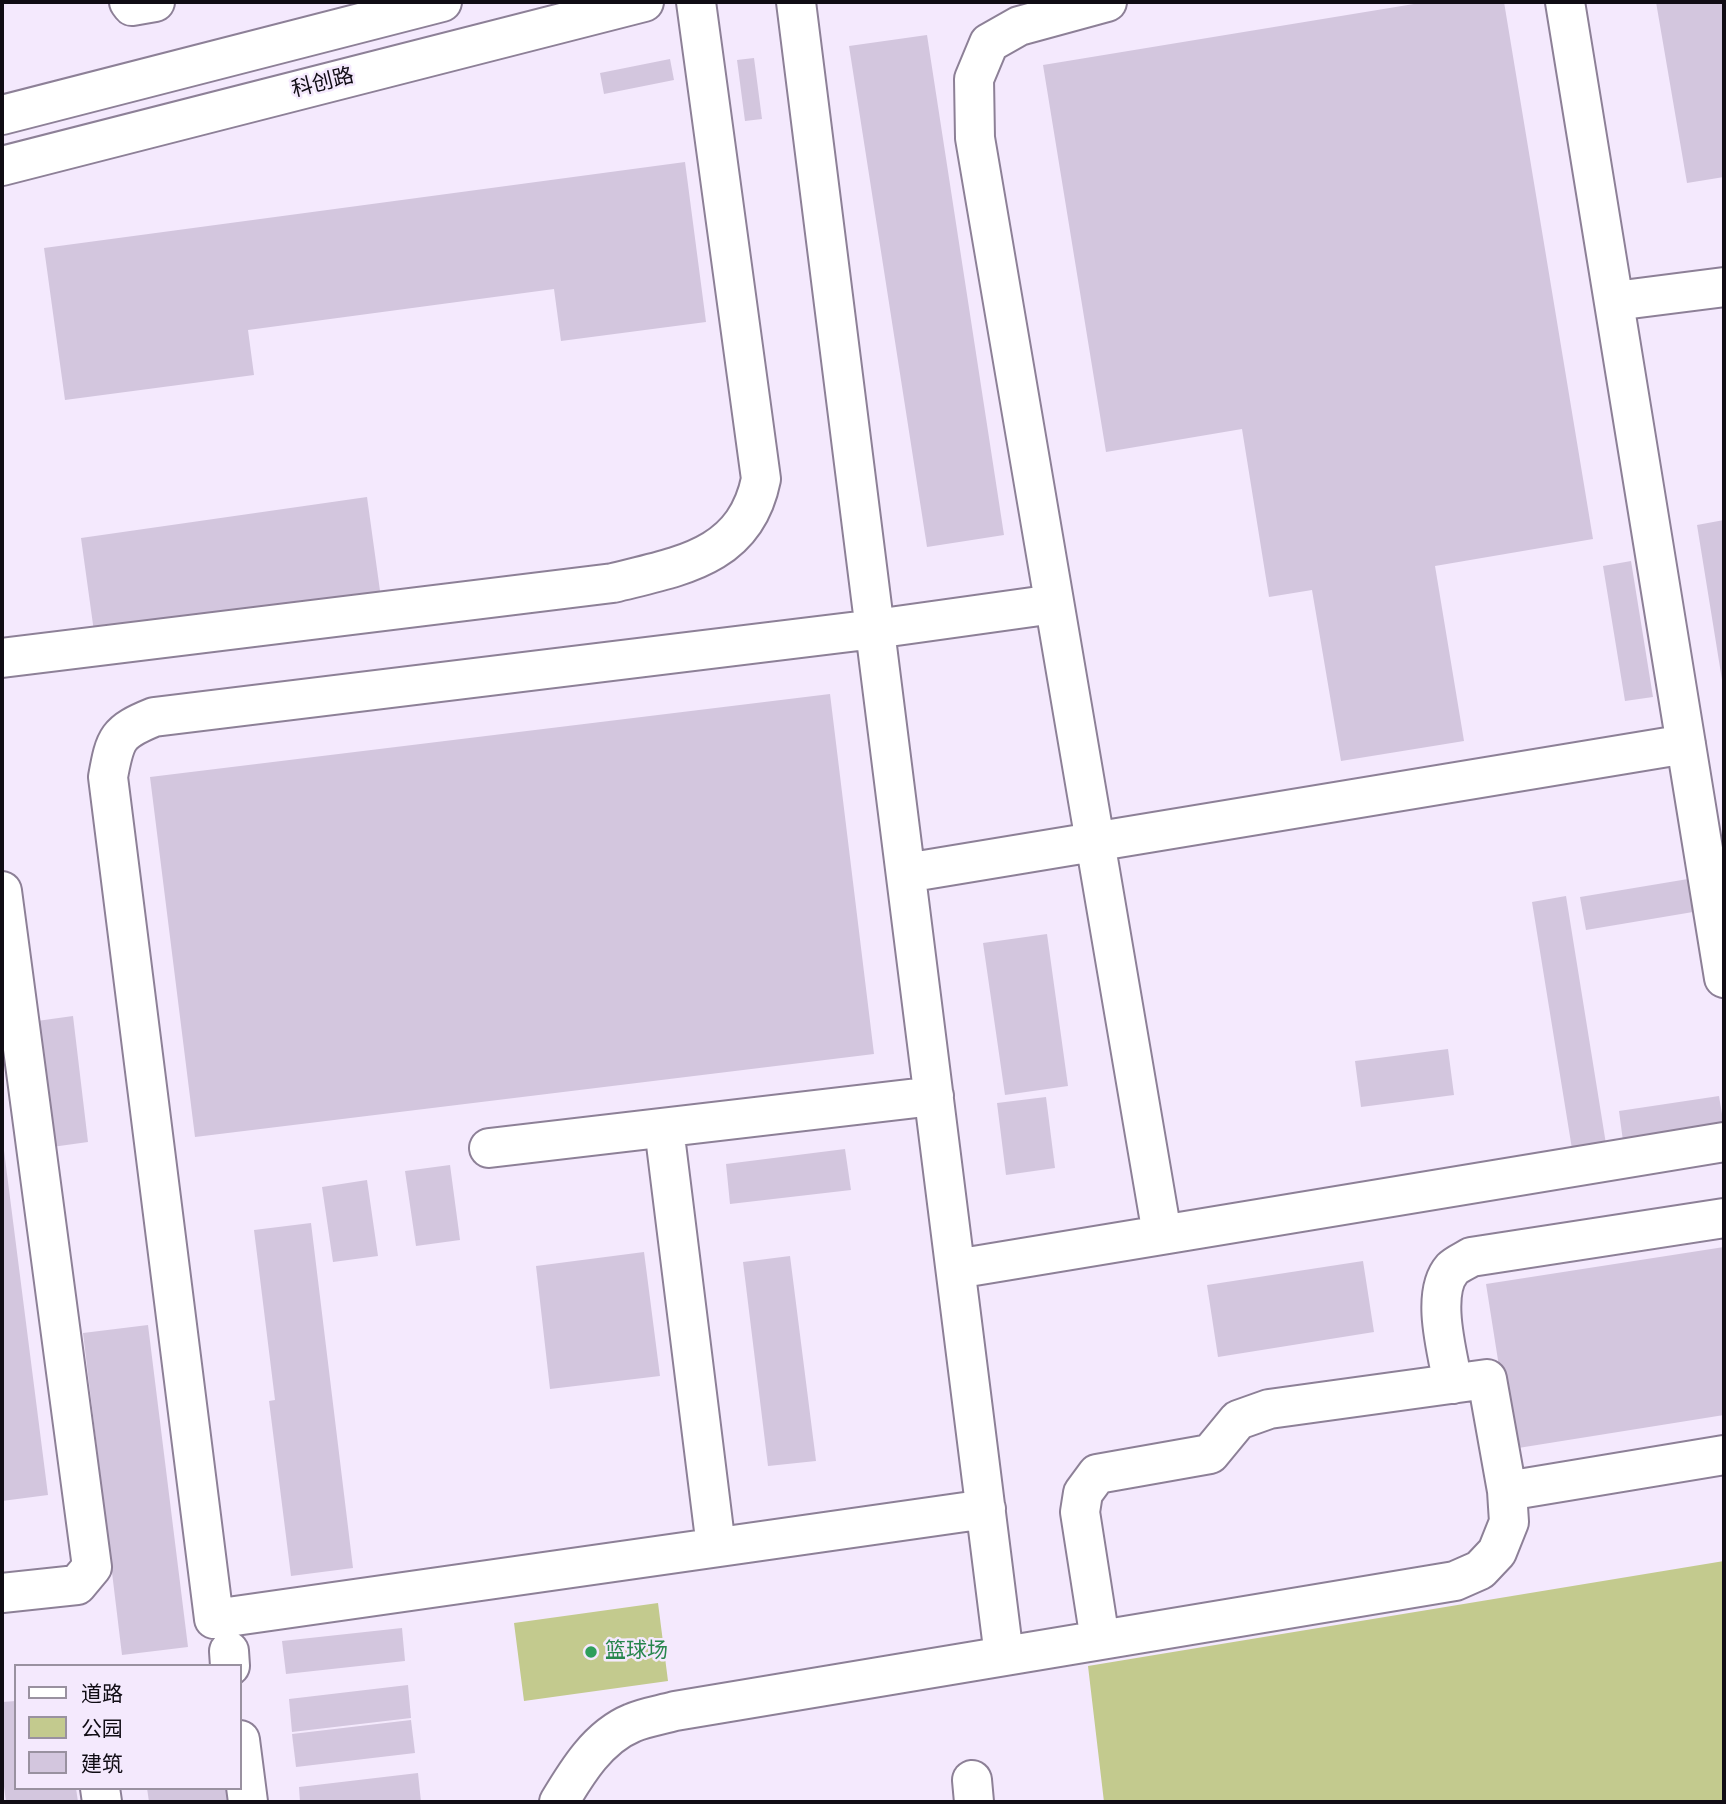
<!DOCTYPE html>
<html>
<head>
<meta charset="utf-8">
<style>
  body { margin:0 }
  #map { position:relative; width:1726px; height:1804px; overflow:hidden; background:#f4e9fd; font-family:Jost,"Noto Sans SC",sans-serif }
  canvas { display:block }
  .frame { position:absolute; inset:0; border:4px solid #100c14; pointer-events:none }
  .legend { position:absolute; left:14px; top:1664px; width:228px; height:126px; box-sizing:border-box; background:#f4e9fd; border:2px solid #9991a0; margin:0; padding:9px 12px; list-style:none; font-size:21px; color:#100c14 }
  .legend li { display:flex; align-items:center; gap:14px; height:35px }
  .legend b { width:35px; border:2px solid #9991a0 }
</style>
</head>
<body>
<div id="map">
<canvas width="1726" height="1804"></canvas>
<div class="frame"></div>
<ul class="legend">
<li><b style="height:9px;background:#fff"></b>道路</li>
<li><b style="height:19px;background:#c3ca8e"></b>公园</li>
<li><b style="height:19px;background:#d3c6de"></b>建筑</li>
</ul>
</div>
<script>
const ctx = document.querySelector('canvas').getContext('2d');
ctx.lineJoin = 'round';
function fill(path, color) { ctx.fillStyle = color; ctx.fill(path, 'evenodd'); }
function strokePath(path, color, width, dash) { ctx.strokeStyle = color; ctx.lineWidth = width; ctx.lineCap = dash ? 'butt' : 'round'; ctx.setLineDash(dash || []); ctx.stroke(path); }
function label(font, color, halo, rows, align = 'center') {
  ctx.font = font + ' Jost,"Noto Sans SC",sans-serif'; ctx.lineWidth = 5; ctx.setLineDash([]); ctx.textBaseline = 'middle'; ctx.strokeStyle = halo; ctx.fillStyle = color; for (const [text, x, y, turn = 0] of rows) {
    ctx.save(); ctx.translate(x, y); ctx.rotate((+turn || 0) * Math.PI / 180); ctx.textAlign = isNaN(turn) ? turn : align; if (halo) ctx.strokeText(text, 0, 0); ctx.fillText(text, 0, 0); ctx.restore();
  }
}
fill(new Path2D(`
  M1724 1561V1802H1104L1088 1666Z
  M658 1603 668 1681 524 1701 514 1623Z`), '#c3ca8e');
fill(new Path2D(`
  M1426 2H1504L1593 539 1435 566 1464 741 1341 761 1312 590 1269 597 1242 429 1106 452 1043 65Z
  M1656 2H1724V177L1687 183Z
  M927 35 1004 535 927 547 849 46Z
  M754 58 762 119 745 121 737 60Z
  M670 59 674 80 604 94 600 73Z
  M685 162 706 322 561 341 554 289 248 330 254 375 65 400 44 248Z
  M367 497 381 598 95 639 81 538Z
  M1724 520V685L1723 686 1697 525Z
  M1631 561 1653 697 1625 701 1603 566Z
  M830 694 874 1054 195 1137 150 777Z
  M1688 879 1693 912 1586 930 1580 897Z
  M1566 896 1606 1144 1572 1149 1532 902Z
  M1047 934 1068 1086 1005 1095 983 943Z
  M73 1016 88 1142 52 1147 37 1021Z
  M1448 1049 1454 1095 1361 1107 1355 1061Z
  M1719 1096 1724 1126 1623 1141 1619 1111Z
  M1046 1097 1055 1168 1006 1175 997 1103Z
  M2 1135 48 1495 2 1501Z
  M845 1149 851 1190 730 1204 726 1164Z
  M450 1165 460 1240 416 1246 405 1171Z
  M367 1180 378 1256 333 1262 322 1187Z
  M311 1223 353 1568 291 1576 269 1401 275 1400 254 1230Z
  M1724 1247V1415L1512 1449 1486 1284Z
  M644 1252 660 1376 550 1389 536 1266Z
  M790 1256 816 1461 768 1466 743 1262Z
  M1363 1261 1374 1332 1218 1357 1207 1285Z
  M148 1325 188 1647 122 1655 83 1333Z
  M402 1628 405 1661 286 1674 282 1641Z
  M408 1685 411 1718 292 1732 289 1699Z
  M16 1701V1788H76L78 1802H6L2 1771V1702Z
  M411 1720 415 1753 296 1767 292 1734Z
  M418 1773 421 1802H300L299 1787Z
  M147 1788H226L228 1802H149Z`), '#d3c6de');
const minor = new Path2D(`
  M129 2 132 6 155 2
  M796 2 1004 1656
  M1107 2 1019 26 989 43 974 79 975 138 1162 1234
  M1565 2 1724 978
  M2 115 442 2
  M2 166 644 2
  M1615 301 1724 287
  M2 658 613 583C680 566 745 558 761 479L696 2
  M906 873 1686 744
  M2 891 92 1567 77 1585 2 1593
  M664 1128 716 1547
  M489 1148 934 1096
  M956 1269 1724 1142
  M1453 1384C1448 1355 1430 1294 1452 1269 1457 1264 1465 1261 1471 1257L1724 1218
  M1507 1491 1724 1455
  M986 1509 214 1619 108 777C115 738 117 732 154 717L875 629 1054 604
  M229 1651 230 1666
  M240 1740 248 1802
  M972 1780 974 1802
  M100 1788 102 1802
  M559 1802C577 1772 598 1737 632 1723 645 1717 661 1715 675 1711L1455 1581 1480 1570 1497 1552 1509 1522 1507 1491 1487 1379 1269 1409 1238 1420 1210 1454 1097 1474 1083 1493 1080 1512 1100 1640`);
strokePath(minor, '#8d8097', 42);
strokePath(minor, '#fff', 38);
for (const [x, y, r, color] of [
  [591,1652,7,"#2e9e5b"]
]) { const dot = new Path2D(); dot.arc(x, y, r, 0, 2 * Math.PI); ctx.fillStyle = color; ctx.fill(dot); strokePath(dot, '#f4e9fd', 2.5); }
label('21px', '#100c14', '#f4e9fd', [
  ["科创路",323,84,-14]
]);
label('21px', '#27864d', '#f4e9fd', [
  ["篮球场",605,1652]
], 'left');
</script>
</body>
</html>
